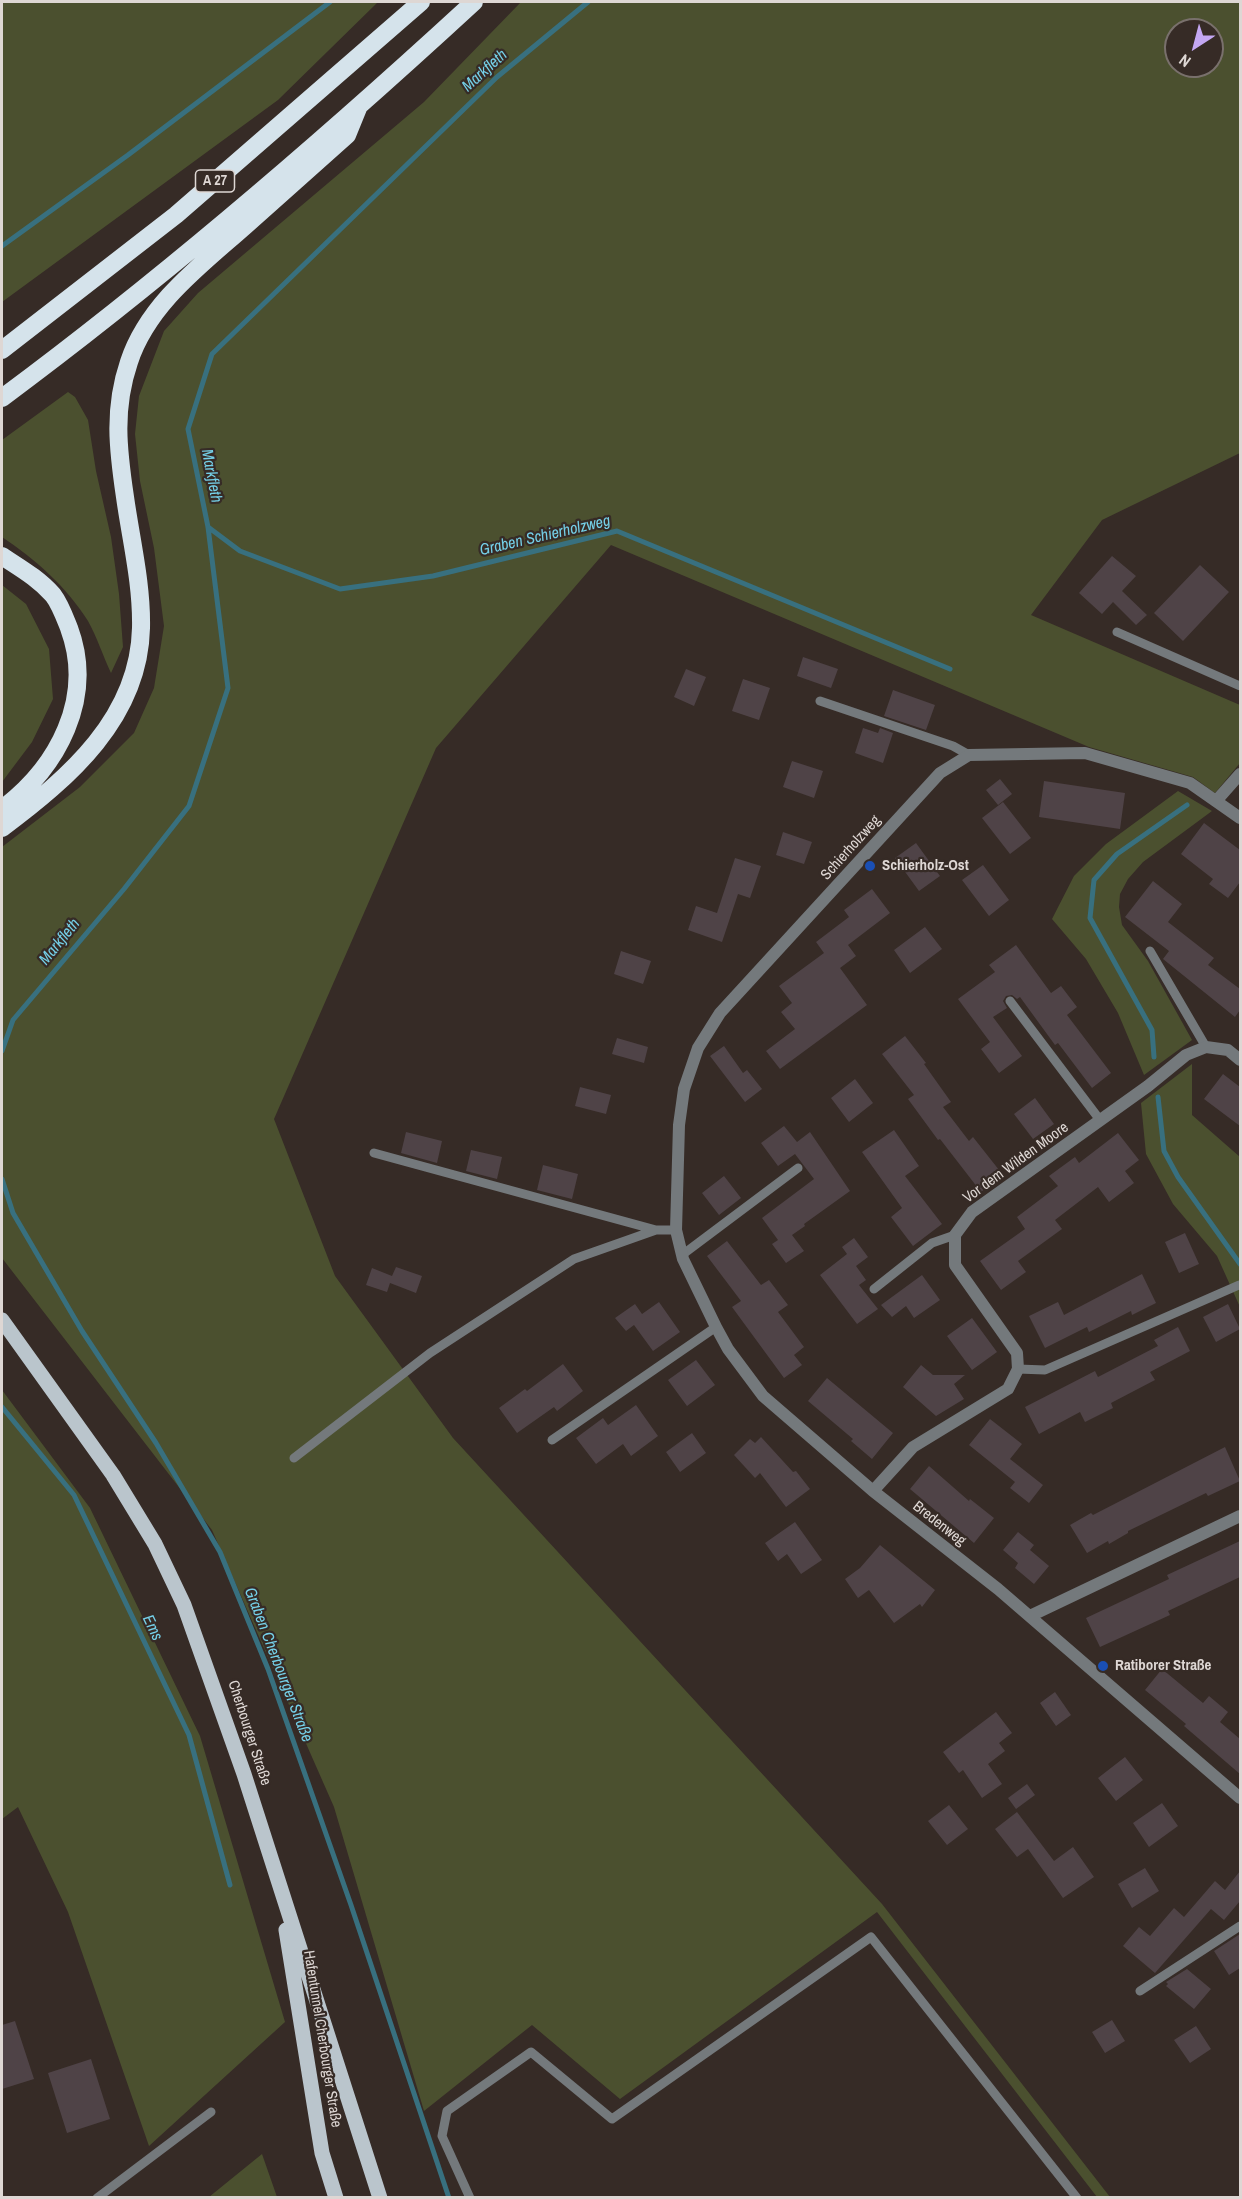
<!DOCTYPE html>
<html>
<head>
<meta charset="utf-8">
<style>
  body { margin:0 }
  #map { position:relative; width:1242px; height:2199px; overflow:hidden; background:#362b26; font-family:"Archivo Narrow",sans-serif }
  canvas { display:block }
  .frame { position:absolute; inset:0; border:3px solid #ded7d4; pointer-events:none }
  .north { position:absolute; left:1164px; top:18px; width:60px; height:60px; box-sizing:border-box; background:#362b26; border:2px solid #79706c; border-radius:50%; rotate:216deg; font-size:16px; font-weight:700; line-height:24px; text-align:center; color:#ded7d4 }
  .north::after { content:''; display:block; margin:auto; width:21px; height:27px; background:#c3a7f2; clip-path:polygon(50% 0,100% 100%,50% 72%,0 100%) }
</style>
</head>
<body>
<div id="map">
<canvas width="1242" height="2199"></canvas>
<div class="frame"></div>
<div class="north">N</div>
</div>
<script>
const ctx = document.querySelector('canvas').getContext('2d');
ctx.lineJoin = 'round';
function fill(path, color) { ctx.fillStyle = color; ctx.fill(path, 'evenodd'); }
function strokePath(path, color, width, dash) { ctx.strokeStyle = color; ctx.lineWidth = width; ctx.lineCap = dash ? 'butt' : 'round'; ctx.setLineDash(dash || []); ctx.stroke(path); }
function label(font, color, halo, rows, align = 'center') {
  ctx.font = font + ' "Archivo Narrow",sans-serif'; ctx.lineWidth = 4.5; ctx.setLineDash([]); ctx.textBaseline = 'middle'; ctx.strokeStyle = halo; ctx.fillStyle = color; for (const [text, x, y, turn = 0] of rows) {
    ctx.save(); ctx.translate(x, y); ctx.rotate((+turn || 0) * Math.PI / 180); ctx.textAlign = isNaN(turn) ? turn : align; if (halo) ctx.strokeText(text, 0, 0); ctx.fillText(text, 0, 0); ctx.restore();
  }
}
fill(new Path2D(`
  M2 2H378L278 100 2 302Z
  M521 2H1240V453L1102 520 1031 615 1240 705V763L1215 793 1193 777 1089 747 611 545 436 748 274 1119 335 1276 453 1438 882 1904 1110 2197H1097L877 1912 620 2099 532 2025 424 2111 334 1807 212 1530 2 1258V847L80 787 134 733 154 688 164 626 154 548 140 481 135 434 139 396 164 331 198 293 424 102ZM1176 30H1212V66H1176Z
  M68 392 75 397 88 420 96 471 111 537 119 594 123 647 111 673C103 656 97 637 88 621 66 586 35 559 2 537V440Z
  M2 585 26 604 49 649 53 699 32 742 2 782Z
  M1178 791 1212 811 1143 862 1128 879 1120 894 1119 907 1122 925 1148 961 1192 1040 1144 1075 1118 1013 1086 959 1052 919 1074 876 1106 844Z
  M1192 1064V1115L1240 1157V1307L1217 1256 1173 1204 1146 1154 1141 1103Z
  M2 1390 90 1508 200 1736 285 2022 149 2146 68 1912 18 1807 2 1819Z
  M262 2154 277 2197H209Z`), '#4b502f');
strokePath(new Path2D(`
  M2 246 128 155 330 2
  M208 527 240 551 340 589 433 576 617 531 950 669
  M2 1051 13 1020 124 889 189 806 228 688 208 527 188 429 212 354 497 77 588 2
  M1154 1057 1152 1030 1090 918 1094 880 1117 854 1187 805
  M1158 1097 1164 1151 1178 1177 1240 1264
  M2 1179 13 1213 82 1331 156 1443 220 1552 268 1669 351 1905 449 2198
  M2 1407 74 1495 189 1735 230 1885`), '#38707f', 5);
fill(new Path2D(`
  M1112 556 1136 576 1122 591 1147 615 1136 625 1113 602 1102 614 1079 593Z
  M1200 565 1229 592 1183 641 1154 613Z
  M803 657 838 669 831 688 797 676Z
  M686 669 706 677 694 706 674 697Z
  M743 679 770 688 759 720 732 711Z
  M893 690 935 705 926 730 884 716Z
  M863 728 878 733 880 728 893 733 883 763 855 753Z
  M792 761 823 771 814 798 783 787Z
  M1000 779 1012 794 998 805 986 790Z
  M1044 781 1125 793 1120 829 1039 817Z
  M1003 802 1031 838 1010 854 982 818Z
  M1204 823 1240 850V882L1228 898 1209 884 1213 879 1181 854Z
  M783 832 812 842 804 864 776 855Z
  M916 843 940 876 919 891 895 858Z
  M735 858 761 866 750 898 738 894 722 942 688 930 696 906 717 913Z
  M983 865 1009 900 989 916 962 880Z
  M1153 881 1182 904 1168 922 1214 958 1208 965 1240 989V1010L1235 1017 1163 959 1169 951 1125 917Z
  M872 889 890 913 848 945 856 956 840 968 867 1005 780 1069 766 1051 795 1029 781 1012 792 1003 779 986 824 953 816 942 849 917 844 910Z
  M925 927 942 949 910 973 894 950Z
  M1016 945 1051 993 1061 986 1077 1007 1067 1015 1111 1073 1092 1088 1058 1043 1055 1045 1020 997 1017 999 1012 995 1006 996 1003 1001 1007 1008 993 1017 1022 1056 999 1073 981 1049 990 1042 958 999 995 972 989 965Z
  M621 951 651 961 643 984 614 974Z
  M905 1036 926 1063 924 1064 951 1102 943 1107 969 1141 973 1137 1003 1175 981 1192 940 1139 938 1140 908 1099 914 1095 882 1054Z
  M617 1038 648 1047 644 1063 612 1054Z
  M724 1046 743 1073 747 1070 762 1089 745 1102 710 1056Z
  M1223 1074 1240 1087V1126L1204 1099Z
  M855 1079 873 1103 849 1122 831 1098Z
  M580 1087 611 1095 606 1114 575 1106Z
  M1035 1098 1054 1124 1033 1139 1014 1114Z
  M784 1126 797 1142 810 1132 850 1191 804 1224 805 1226 792 1235 804 1251 786 1263 772 1244 778 1240 762 1218 814 1179 795 1154 778 1166 761 1143Z
  M894 1130 919 1166 905 1176 942 1224 913 1246 891 1217 902 1208 862 1152Z
  M406 1132 442 1141 437 1163 401 1153Z
  M1118 1133 1139 1160 1125 1171 1134 1183 1109 1202 1098 1187 1055 1220 1062 1229 1018 1261 1026 1272 1001 1290 980 1261 1025 1229 1017 1217 1058 1186 1049 1176 1075 1157 1079 1163Z
  M471 1150 502 1157 497 1179 466 1171Z
  M543 1165 578 1174 572 1199 537 1190Z
  M724 1176 741 1198 719 1215 702 1193Z
  M1185 1233 1199 1264 1179 1273 1165 1242Z
  M854 1238 868 1257 856 1266 866 1280 859 1285 878 1309 857 1324 820 1275 847 1254 842 1247Z
  M727 1241 761 1285 769 1280 788 1305 778 1312 804 1347 794 1355 802 1365 784 1378 732 1307 741 1301 707 1256Z
  M396 1267 422 1276 416 1293 390 1283 387 1292 366 1285 372 1268 392 1276Z
  M1142 1274 1156 1303 1132 1315 1131 1311 1089 1332 1087 1327 1045 1348 1029 1316 1058 1302 1064 1315Z
  M922 1275 940 1300 914 1318 906 1306 892 1317 881 1305Z
  M659 1302 680 1332 653 1351 634 1325 626 1331 615 1318 635 1304 642 1314Z
  M1228 1304 1240 1329 1216 1342 1203 1317Z
  M972 1318 997 1352 972 1370 947 1336Z
  M1178 1327 1190 1351 1150 1372 1155 1380 1111 1403 1113 1408 1085 1422 1080 1412 1039 1434 1025 1407 1095 1371 1098 1377 1158 1346 1154 1340Z
  M696 1360 715 1385 687 1406 668 1380Z
  M563 1364 583 1391 557 1411 554 1407 517 1433 499 1408 525 1389 527 1391Z
  M921 1365 933 1375H965L954 1384 964 1399 936 1416 903 1387Z
  M827 1378 893 1433 872 1459 851 1441 853 1439 808 1401Z
  M636 1405 658 1436 631 1456 623 1444 596 1464 576 1438 603 1418 608 1425Z
  M990 1419 1022 1444 1010 1459 1043 1485 1029 1503 1010 1488 1015 1482 969 1445Z
  M692 1433 706 1453 680 1472 666 1452Z
  M761 1437 793 1472 796 1471 810 1489 786 1507 760 1473 755 1478 734 1455 750 1439 755 1443Z
  M1225 1447 1240 1481 1208 1496 1206 1493 1128 1531V1533L1109 1544 1108 1541 1087 1553 1070 1525 1091 1513 1093 1515Z
  M929 1466 969 1501 970 1499 994 1518 974 1543 910 1489Z
  M795 1522 822 1560 801 1574 787 1554 778 1561 765 1543Z
  M1018 1532 1034 1545 1030 1550 1049 1566 1034 1584 1015 1568 1018 1563 1003 1550Z
  M1240 1541V1577L1168 1611 1170 1615 1100 1647 1086 1618 1169 1579 1167 1575Z
  M880 1545 935 1590 922 1607 920 1604 894 1623 869 1590 858 1598 845 1579 860 1568Z
  M1162 1669 1203 1703 1209 1696 1228 1712 1220 1722 1240 1739V1774L1184 1726 1186 1724 1145 1690Z
  M1055 1692 1071 1715 1056 1726 1040 1703Z
  M996 1712 1012 1733 999 1743 1005 1751 988 1764 1002 1784 982 1798 963 1770 959 1773 943 1752Z
  M1125 1757 1143 1780 1116 1801 1098 1778Z
  M1027 1784 1035 1795 1016 1809 1008 1798Z
  M1162 1803 1178 1826 1149 1847 1133 1823Z
  M949 1805 968 1829 947 1845 928 1821Z
  M1017 1812 1054 1861 1073 1847 1094 1877 1063 1898 1028 1849 1017 1857 995 1829Z
  M1145 1868 1159 1891 1132 1908 1118 1884Z
  M1240 1871V1901L1224 1920 1211 1909 1155 1973 1123 1946 1139 1927 1150 1936 1174 1908 1184 1917 1215 1881 1225 1890Z
  M1240 1934V1968L1229 1975 1214 1951Z
  M1187 1969 1211 1989 1194 2009 1166 1986 1168 1984 1166 1982Z
  M1112 2020 1125 2041 1105 2053 1092 2032Z
  M15 2021 34 2079 2 2089V2025Z
  M1196 2026 1211 2049 1190 2063 1174 2040Z
  M91 2059 110 2119 67 2133 48 2073Z`), '#4f4347');
strokePath(new Path2D(`
  M1117 632 1240 686
  M820 701 953 746 969 755
  M1150 951 1206 1047
  M1010 1001 1100 1120
  M374 1153 656 1230
  M682 1255 798 1168
  M874 1289 932 1243 955 1235
  M1018 1369 1045 1370 1239 1285
  M552 1440 716 1327
  M294 1458 430 1353 574 1259 656 1230H676
  M1140 1991 1240 1926
  M97 2198 211 2112
  M470 2198 442 2136 447 2111 531 2052 612 2119 871 1937 1077 2198`), '#74797c', 9);
strokePath(new Path2D(`
  M1217 800 1240 774
  M1240 818 1190 783 1085 753 969 755 940 773 720 1013 698 1048 684 1089 679 1125 676 1230 683 1259 716 1327 728 1349 763 1396 873 1491 998 1589 1240 1798
  M873 1491 913 1447 1008 1389 1018 1369 1017 1353 955 1265V1235L972 1212 1148 1086 1186 1055 1206 1047 1228 1050 1240 1060
  M1030 1616 1240 1516`), '#74797c', 12);
strokePath(new Path2D(`
  M2 1320 113 1475 155 1544 184 1605 244 1774 380 2198
  M286 1930 322 2153 336 2198`), '#bac5cc', 15);
strokePath(new Path2D(`
  M2 350 176 215 421 2
  M2 398C168 275 322 142 474 2
  M2 556C20 568 38 578 53 595 60 604 65 618 69 628 95 698 58 767 2 809
  M2 828C69 778 139 718 141 628 142 584 131 540 125 497 118 450 113 409 129 362 148 304 201 265 245 226 279 196 313 165 347 135L358 108`), '#d5e3eb', 18);
for (const [x, y, r, color] of [
  [870,866,6,"#1a4fb4"],
  [1103,1666,6,"#1a4fb4"]
]) { const dot = new Path2D(); dot.arc(x, y, r, 0, 2 * Math.PI); ctx.fillStyle = color; ctx.fill(dot); strokePath(dot, '#362b26', 2); }
for (const [x, y, w] of [
  [215,181,39]
]) { const box = new Path2D(); box.roundRect(x - w / 2, y - 11, w, 22, 4.5); ctx.fillStyle = '#362b26'; ctx.fill(box); strokePath(box, '#ded7d4', 1.5); }
label('bold 14px', '#ded7d4', null, [
  ["A 27",215,181]
]);
label('15px', '#ded7d4', '#362b26', [
  ["Schierholzweg",851,848,-48],
  ["Vor dem Wilden Moore",1016,1163,-36],
  ["Bredenweg",939,1524,38],
  ["Cherbourger Straße",249,1733,72],
  ["Hafentunnel Cherbourger Straße",322,2039,81]
]);
label('bold 15px', '#ded7d4', '#362b26', [
  ["Schierholz-Ost",882,866],
  ["Ratiborer Straße",1115,1666]
], 'left');
label('italic 16px', '#75d0e8', '#362b26', [
  ["Markfleth",485,71,-42],
  ["Markfleth",211,476,79],
  ["Graben Schierholzweg",545,536,-13],
  ["Markfleth",60,942,-51],
  ["Ems",152,1628,64],
  ["Graben Cherbourger Straße",278,1665,69]
]);
</script>
</body>
</html>
